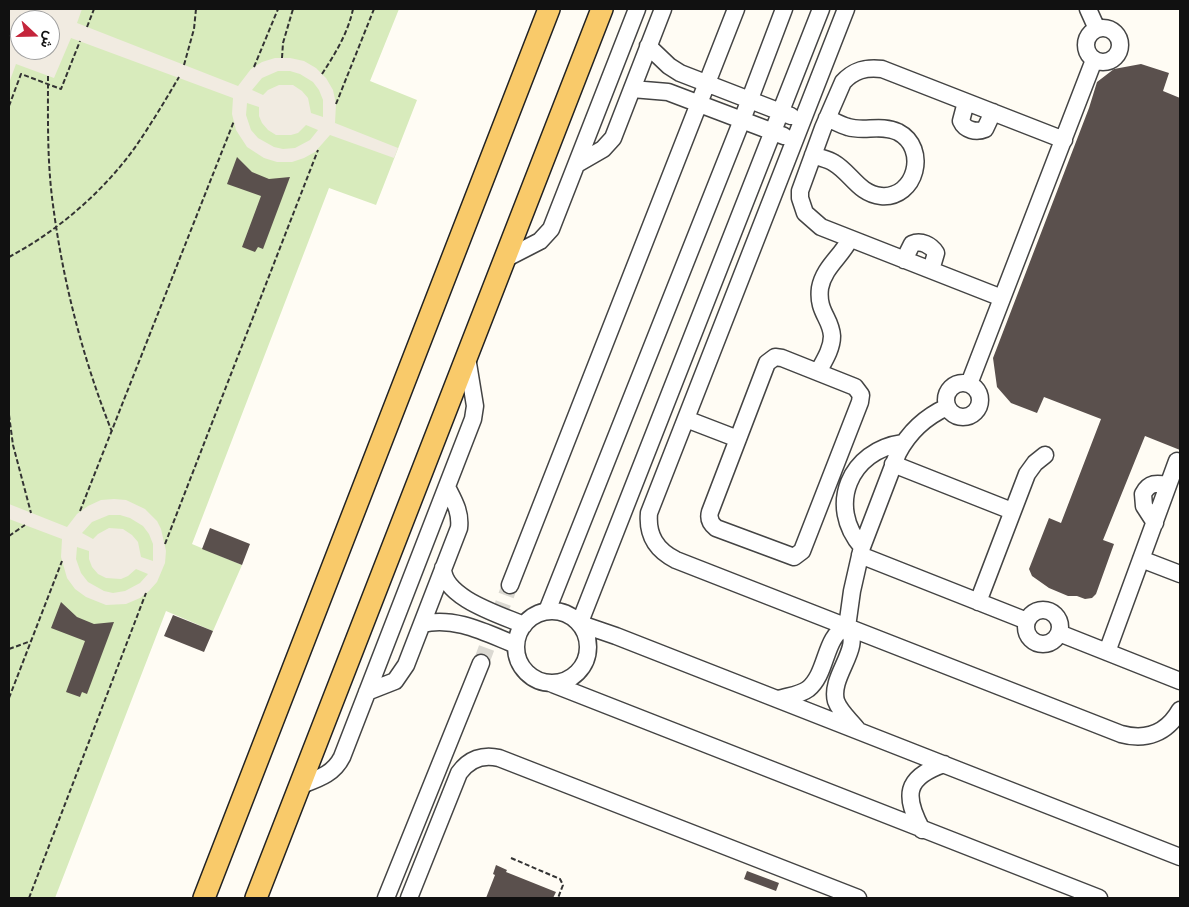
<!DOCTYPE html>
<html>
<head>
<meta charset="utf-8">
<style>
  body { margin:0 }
  #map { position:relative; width:1189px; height:907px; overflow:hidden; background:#fffcf4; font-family:"IBM Plex Serif",Vazirmatn,serif }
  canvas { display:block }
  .frame { position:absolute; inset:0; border:10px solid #111; pointer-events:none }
  .north { position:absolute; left:10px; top:10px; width:50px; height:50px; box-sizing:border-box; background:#fff; border:1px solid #a0a0a0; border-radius:50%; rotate:111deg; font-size:14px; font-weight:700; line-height:20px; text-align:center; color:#111 }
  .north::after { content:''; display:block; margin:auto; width:18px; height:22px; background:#c4253b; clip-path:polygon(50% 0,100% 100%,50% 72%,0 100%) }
</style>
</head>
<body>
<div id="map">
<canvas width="1189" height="907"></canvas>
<div class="frame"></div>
<div class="north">ش</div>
</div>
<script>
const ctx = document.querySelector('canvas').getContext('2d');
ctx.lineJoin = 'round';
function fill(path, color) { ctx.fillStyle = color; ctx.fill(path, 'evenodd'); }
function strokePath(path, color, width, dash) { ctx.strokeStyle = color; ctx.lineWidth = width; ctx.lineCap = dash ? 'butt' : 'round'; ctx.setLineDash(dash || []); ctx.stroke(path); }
fill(new Path2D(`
  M9 9H399L370 81 417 100 376 205 329 188 192 544 242 565 213 631 166 611 55 898H9ZM20 20H50V50H20Z`), '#d8ebbc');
fill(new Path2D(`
  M9 9H82L77 23 238 86 251 69 262 62 275 58H290L304 61 316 68 326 78 333 90 336 104 335 123 398 148 394 158 330 135 315 152 304 158 292 162H277L264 158 247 147 236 130 232 114 233 98 71 38 54 78 16 64 9 83ZM20 20H50V50H20ZM278 71H290L300 74 313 82 319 90 323 100V117L311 113 308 98 302 91 293 85H279L268 90 263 95 252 90 262 78ZM247 103 259 107V116L262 123 268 130 276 135H291L298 133 306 125 318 130 310 140 295 148 283 149 274 147 258 138 251 130 246 115Z
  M114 499 126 500 145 509 157 521 161 529 166 551 165 563 157 582 149 591 140 598 126 604 106 605 86 597 75 589 67 578 61 557 62 539 9 519V504L67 527 77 514 88 506 101 500ZM109 515H120L130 518 143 526 149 534 153 544V561L141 557 138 542 132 535 123 529 109 528 98 534 93 539 82 533 92 522ZM77 547 89 551V559L92 567 98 574 106 578 121 579 128 576 136 569 148 574 140 583 125 591 113 593 104 591 88 582 81 573 76 559Z`), '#f1ebe1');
fill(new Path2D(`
  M1141 64 1169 73 1163 91 1180 98V450L1145 436 1103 540 1114 544 1096 594 1092 598 1085 599 1077 596H1068L1049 588 1032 576 1029 569 1049 518 1061 523 1101 419 1044 397 1037 413 1011 403 997 387 993 358 1089 108 1097 82 1114 69Z
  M237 157 252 172 269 179 290 177 263 249 258 247 255 252 242 247 261 196 227 184Z
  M210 528 250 544 242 565 202 549Z
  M61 602 77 617 94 624 114 622 87 694 82 692 80 697 66 692 85 641 51 628Z
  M173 615 213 631 204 652 164 636Z
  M496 865 507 870 506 872 556 892 553 898 520 897 486 898 495 875 493 874Z
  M747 871 779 883 776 891 744 879Z`), '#5a504d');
strokePath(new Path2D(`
  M481 663 510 585`), '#dbd9d2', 16, [16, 8]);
const minor = new Path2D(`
  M846 9 649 513C647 535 656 550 676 560L1121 734C1146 741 1167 733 1180 710
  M1088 9 1097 29
  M1086 45a17 17 0 1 1 34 0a17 17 0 1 1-34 0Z
  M648 46 669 66 680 73 791 116
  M632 89 668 92 784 136
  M966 102 961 121C965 130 976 133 985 129L993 112
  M813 155C820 158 828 159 834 163 851 173 859 194 881 196 916 199 929 148 898 132 881 124 864 132 848 127 841 125 834 121 827 118
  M577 164 603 149 613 138 663 9
  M505 259 540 241 551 229 637 9
  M904 260 912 244C921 240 931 245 936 253L931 270
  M1002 298 821 227 805 213 800 198V191L823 128 843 82C854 70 866 67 882 69L1064 140
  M775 357 782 358 855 387 861 395 860 402 802 551 794 557 716 528C711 524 708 519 710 512L767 363Z
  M818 372C824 361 832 349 832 336 831 318 817 312 820 288 824 267 841 257 850 239
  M946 400a17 17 0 1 1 34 0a17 17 0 1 1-34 0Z
  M969 384 1094 60
  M686 419 738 439
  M893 464 1012 511
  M1155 523 1144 506 1143 494C1149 482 1157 483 1168 485
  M862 547C826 506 850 450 903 443
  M860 555 1027 621
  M1141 559 1180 574
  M443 568C443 598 501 615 524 625
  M510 585 736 9
  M978 602 1027 474 1035 463 1045 455
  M1026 627a17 17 0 1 1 34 0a17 17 0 1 1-34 0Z
  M516 647a36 36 0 1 1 72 0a36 36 0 1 1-72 0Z
  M547 611 742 120 784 9
  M580 622 821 9
  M422 624C455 616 486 633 516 645
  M581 624 616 636 1180 857
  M1059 633 1180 681
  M1107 652 1177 461
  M550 683 1099 898
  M367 692 395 681 406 665 459 528C461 512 454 501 447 487
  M779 699C788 696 800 695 808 689 828 673 824 635 847 627
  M857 729C850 720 840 712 836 701 829 676 864 647 847 627L852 591 862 547 898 453C909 432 925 417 947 407
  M299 786C317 779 333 775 342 757L473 419 475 406 467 357
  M922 830C904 796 904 778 944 764
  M386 898 481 663
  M409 898 459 773C469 759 483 754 499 758L858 898`);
const major = new Path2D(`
  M204 898 549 9
  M256 898 602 9`);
strokePath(minor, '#444', 19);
strokePath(major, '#222', 24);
strokePath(new Path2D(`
  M87 27 94 9
  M282 58 283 43 293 9
  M184 65 194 29 196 9
  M254 67 278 9
  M322 74C335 54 348 33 353 9
  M48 76C48 119 47 162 53 205 63 282 83 359 112 432
  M336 104 374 9
  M9 106 21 74 61 89 80 41
  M9 257C58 231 104 191 136 146 151 124 165 101 179 77
  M9 415 13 445 31 513
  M80 511 234 121
  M9 536 25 525
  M165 544 318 150
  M9 649 31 641
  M9 698 62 561
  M511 858 560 879 563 885 558 898
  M29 898 146 593`), '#333', 2, [5, 2.5]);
strokePath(minor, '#fff', 16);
strokePath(major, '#f9ca6a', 21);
</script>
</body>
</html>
